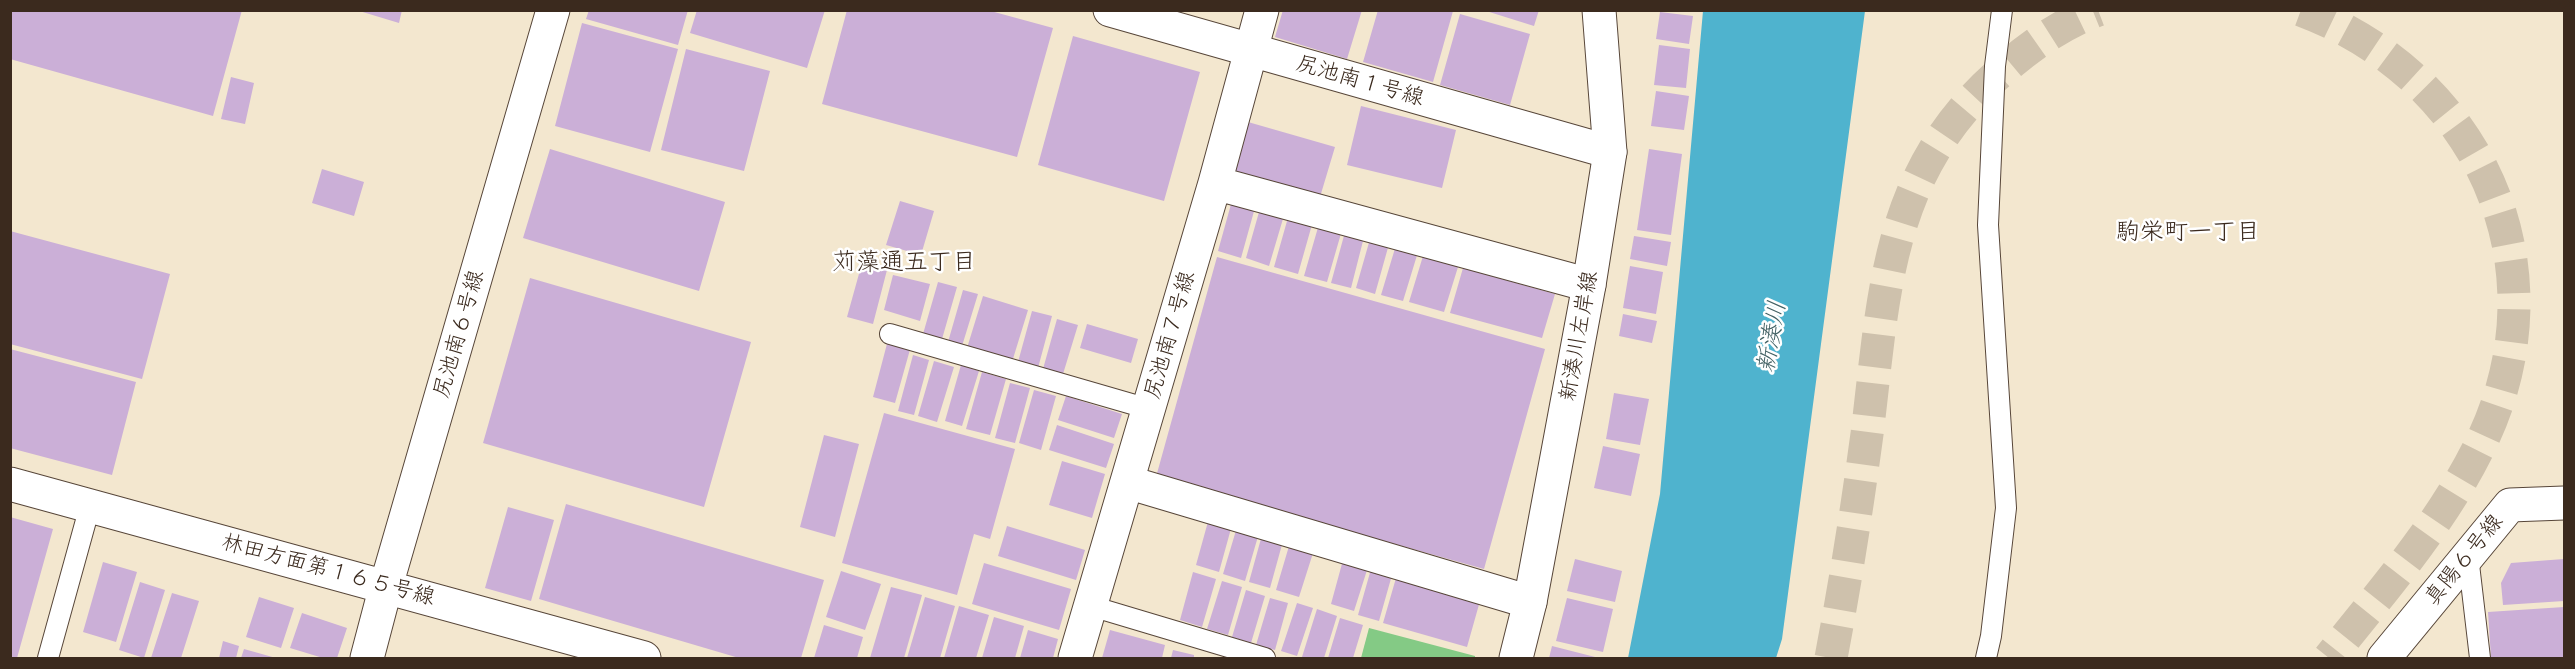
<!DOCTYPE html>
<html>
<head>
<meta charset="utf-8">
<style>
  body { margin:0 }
  #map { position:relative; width:2575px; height:669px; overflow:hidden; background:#f3e7cf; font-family:"Comic Neue",sans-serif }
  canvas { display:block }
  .frame { position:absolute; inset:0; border:12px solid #3b2a1e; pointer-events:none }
</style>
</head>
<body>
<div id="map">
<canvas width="2575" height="669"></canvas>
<div class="frame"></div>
</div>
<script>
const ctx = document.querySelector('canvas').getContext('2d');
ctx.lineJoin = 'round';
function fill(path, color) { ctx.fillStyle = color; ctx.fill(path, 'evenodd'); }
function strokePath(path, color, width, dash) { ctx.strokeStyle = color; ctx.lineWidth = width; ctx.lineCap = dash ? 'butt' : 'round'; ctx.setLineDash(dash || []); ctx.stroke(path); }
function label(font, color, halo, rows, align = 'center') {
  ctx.font = font + ' "Comic Neue","Klee One",sans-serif'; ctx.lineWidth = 5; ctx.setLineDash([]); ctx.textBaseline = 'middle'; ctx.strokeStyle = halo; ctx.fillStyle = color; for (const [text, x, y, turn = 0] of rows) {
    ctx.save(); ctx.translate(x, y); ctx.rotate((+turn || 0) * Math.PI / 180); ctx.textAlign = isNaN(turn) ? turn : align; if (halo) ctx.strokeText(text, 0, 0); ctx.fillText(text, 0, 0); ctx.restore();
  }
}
fill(new Path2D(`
  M1369 628 1475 656V658H1361Z`), '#84ca85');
fill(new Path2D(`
  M1703 11H1865L1782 639 1776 658H1628L1660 494Z`), '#4fb3ce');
fill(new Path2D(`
  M10 10H242L213 116 10 59Z
  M356 10H402L399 23Z
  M589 10H688L678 45 586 19Z
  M697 10H825L807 68 690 33Z
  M847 10H987L1053 28 1017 157 822 104Z
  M1283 10H1362L1347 59 1275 37Z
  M1378 10 1453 11 1433 82 1363 62Z
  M1483 10H1539L1534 26Z
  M1660 12 1693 16 1689 44 1656 39Z
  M1460 14 1530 34 1510 105 1440 85Z
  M582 23 678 49 650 152 555 126Z
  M1073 36 1200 72 1164 201 1038 165Z
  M1659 45 1690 49 1686 88 1654 85Z
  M686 49 770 71 744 171 661 150Z
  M231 77 254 83 245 124 221 119Z
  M1656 91 1689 96 1684 130 1651 126Z
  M1361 106 1456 130 1442 188 1347 165Z
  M1248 122 1335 147 1320 197 1234 172Z
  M550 149 725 202 699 291 523 238Z
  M1649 149 1682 154 1671 235 1637 230Z
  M322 169 364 182 354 216 312 203Z
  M1233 197 1256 204 1241 258 1218 251Z
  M900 201 934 211 921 255 886 245Z
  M1261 205 1285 212 1269 266 1246 258Z
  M1289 214 1313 221 1298 274 1274 267Z
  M1319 224 1342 230 1327 282 1304 276Z
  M10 231 170 274 142 379 10 344Z
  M1345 232 1364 237 1351 288 1331 283Z
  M1634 236 1671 242 1667 266 1630 259Z
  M1370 239 1389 244 1375 294 1356 288Z
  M1396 245 1418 252 1403 301 1381 295Z
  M1423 256 1458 267 1444 312 1409 302Z
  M1217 257 1545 349 1484 569 1156 477Z
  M862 263 887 270 873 324 847 317Z
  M1630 266 1663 272 1656 314 1623 308Z
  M1463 268 1555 294 1542 338 1450 313Z
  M893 275 930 284 920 321 884 310Z
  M530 278 751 342 704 507 483 443Z
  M938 282 957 287 942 339 923 334Z
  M963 290 978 294 962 346 948 342Z
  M983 296 1028 310 1012 362 967 348Z
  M1032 311 1052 316 1038 368 1018 362Z
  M1623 314 1657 321 1652 343 1619 336Z
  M1057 319 1078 325 1063 374 1043 369Z
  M1087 324 1138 339 1131 363 1080 348Z
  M888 340 911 346 895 403 873 397Z
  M10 349 136 382 112 475 10 448Z
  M913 355 929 360 914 415 898 411Z
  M934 361 954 367 937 422 918 416Z
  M961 365 979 371 962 426 945 421Z
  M982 372 1006 379 990 435 966 429Z
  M1010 383 1030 388 1015 443 995 438Z
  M1034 390 1056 396 1041 450 1019 443Z
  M1614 393 1649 399 1640 445 1606 439Z
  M1066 396 1122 414 1114 438 1058 420Z
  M884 413 1015 449 990 539 974 534 957 595 842 563Z
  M1057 425 1114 444 1106 468 1049 450Z
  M824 435 859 444 835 537 800 527Z
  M1603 446 1640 454 1631 496 1594 488Z
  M1062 461 1105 474 1092 518 1049 505Z
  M566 504 824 580 801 658H739L539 599Z
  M508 507 554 520 531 601 485 588Z
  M10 517 53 529 17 658H10Z
  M1209 518 1232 525 1219 572 1196 565Z
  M1007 526 1085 550 1076 580 998 556Z
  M1237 527 1259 533 1245 581 1223 574Z
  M1262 535 1283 541 1270 588 1249 582Z
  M1289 546 1313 553 1299 597 1276 590Z
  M1575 559 1622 571 1615 602 1567 591Z
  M2564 559V601L2503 605 2501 583 2511 563Z
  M1343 560 1368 567 1354 611 1331 604Z
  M103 562 137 572 116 642 83 632Z
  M984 563 1071 589 1059 630 972 604Z
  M1371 569 1392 575 1379 621 1358 615Z
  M841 571 881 584 865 630 826 617Z
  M1193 572 1216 579 1202 627 1180 620Z
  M1396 578 1480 601 1467 647 1383 623Z
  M1222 581 1242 587 1228 635 1207 629Z
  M140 582 165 590 144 658 119 650Z
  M891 587 922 595 904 658H870Z
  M1246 590 1265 596 1251 643 1232 637Z
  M172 593 199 601 181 658H151Z
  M259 597 294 608 281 648 246 637Z
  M925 597 955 606 940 658H907Z
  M1270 598 1288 603 1275 650 1256 645Z
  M1567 598 1613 609 1603 652 1556 641Z
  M1297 603 1313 608 1297 656 1281 651Z
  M959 606 989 615 976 658H944Z
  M2564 607V658H2491L2488 612Z
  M1317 609 1337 616 1324 658H1306L1302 657Z
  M302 613 347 628 337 658H323L290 648Z
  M994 617 1024 626 1015 658H982Z
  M1340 618 1363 625 1353 658H1328Z
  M824 625 863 637 857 658H814Z
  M1028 630 1058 639 1053 658H1020Z
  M1110 630 1165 645 1162 658H1102Z
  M223 641 239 646 236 658H219Z
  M1552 646 1599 658H1549Z
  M244 649 276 658H241Z
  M1173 650 1194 655V658H1171Z`), '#cbafd7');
strokePath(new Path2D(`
  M2301 10C2480 77 2566 267 2481 443 2443 522 2383 590 2329 658
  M1831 658C1845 584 1857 509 1867 434 1884 297 1885 176 1996 76 2027 48 2059 25 2098 10`), '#cec1ac', 33, [33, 16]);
const lane = new Path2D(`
  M890 334 1149 409
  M2468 556 2480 658
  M1091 606 1265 658
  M48 658 90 506
  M1986 658 1991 636 2006 508 1988 225 1995 66 2002 10`);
const street = new Path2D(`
  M1110 10 1610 152
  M1215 183 1589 285
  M1127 482 1530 602
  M10 484 644 658
  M367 658 386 586 553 10
  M1075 658 1215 183 1262 10
  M2384 658 2510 505 2564 503`);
const secondary = new Path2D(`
  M1516 658 1530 602 1589 285 1610 152 1599 10`);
strokePath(lane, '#574639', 22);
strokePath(street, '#574639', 35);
strokePath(secondary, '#574639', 35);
strokePath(lane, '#fff', 20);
strokePath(street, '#fff', 33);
strokePath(secondary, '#fff', 33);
label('22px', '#3b2a1e', '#fff', [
  ["尻池南１号線",1360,81,16],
  ["尻池南６号線",459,334,-74],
  ["尻池南７号線",1170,335,-74],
  ["新湊川左岸線",1579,336,-80],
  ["真陽６号線",2464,560,-51],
  ["林田方面第１６５号線",328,570,15]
]);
label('24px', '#3b2a1e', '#fff', [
  ["駒栄町一丁目",2188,232],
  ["苅藻通五丁目",904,262]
]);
label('italic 24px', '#436164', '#fff', [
  ["新湊川",1772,337,-80]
]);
</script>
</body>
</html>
